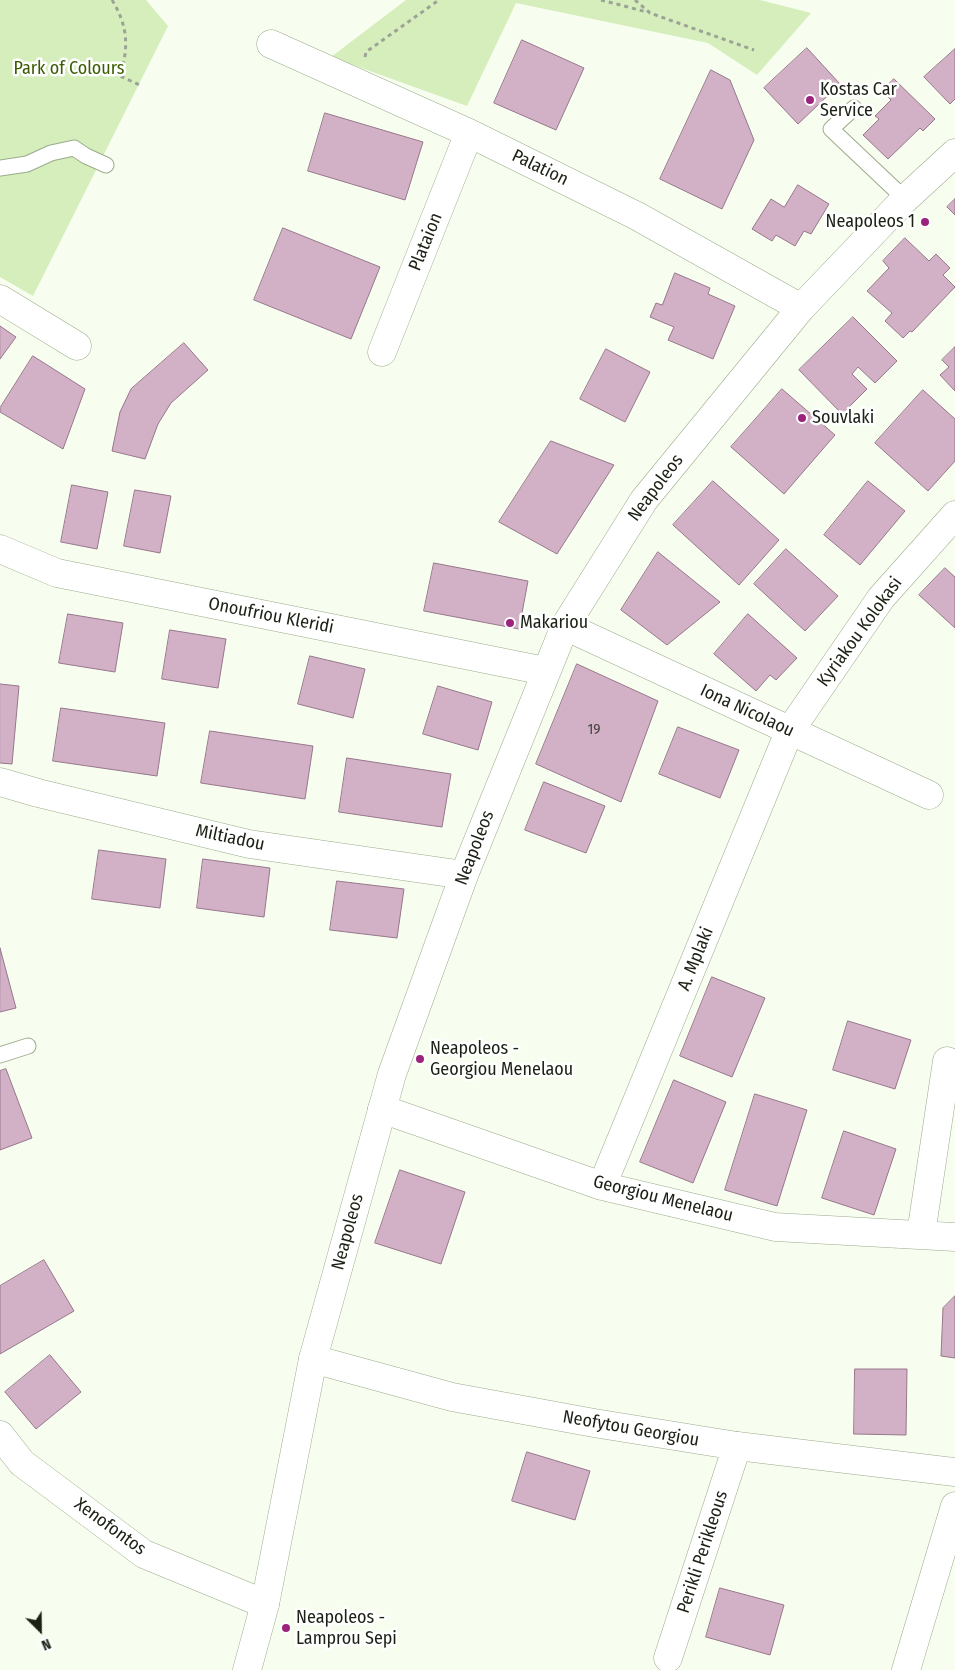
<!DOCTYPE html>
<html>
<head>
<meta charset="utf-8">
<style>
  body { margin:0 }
  #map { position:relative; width:955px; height:1670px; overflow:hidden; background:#f7fef0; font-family:"Fira Sans Condensed",sans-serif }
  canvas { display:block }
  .north { position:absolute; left:15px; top:1605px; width:50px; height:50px; -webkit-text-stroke:4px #fff; paint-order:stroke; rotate:157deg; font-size:14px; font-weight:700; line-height:20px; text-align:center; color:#1b2115 }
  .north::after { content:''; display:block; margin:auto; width:18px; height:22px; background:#1b2115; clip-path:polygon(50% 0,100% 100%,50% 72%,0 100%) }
</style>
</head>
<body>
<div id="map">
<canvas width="955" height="1670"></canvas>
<div class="north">N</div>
</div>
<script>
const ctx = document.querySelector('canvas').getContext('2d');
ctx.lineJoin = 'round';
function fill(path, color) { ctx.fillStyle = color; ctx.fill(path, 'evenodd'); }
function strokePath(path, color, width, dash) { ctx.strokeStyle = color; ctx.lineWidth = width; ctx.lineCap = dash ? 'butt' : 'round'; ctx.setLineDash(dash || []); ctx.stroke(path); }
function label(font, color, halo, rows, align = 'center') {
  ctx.font = font + ' "Fira Sans Condensed",sans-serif'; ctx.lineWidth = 5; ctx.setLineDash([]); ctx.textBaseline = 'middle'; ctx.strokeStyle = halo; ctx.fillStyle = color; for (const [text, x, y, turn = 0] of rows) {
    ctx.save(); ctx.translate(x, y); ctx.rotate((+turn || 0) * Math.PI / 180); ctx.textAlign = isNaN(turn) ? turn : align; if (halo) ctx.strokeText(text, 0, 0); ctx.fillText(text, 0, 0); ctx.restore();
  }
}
fill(new Path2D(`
  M0 0H146L168 26 33 296 0 277Z
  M406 0H760L811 13 757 75 708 43 516 3 467 106 331 57Z`), '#d5eebc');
const building = new Path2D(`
  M522 40 584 68 556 130 494 103Z
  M807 48 840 84 798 124 764 88Z
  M955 49V99L950 104 924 77Z
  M711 70 730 80 754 140 722 209 660 179Z
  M894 79 935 119 923 131 920 128 888 159 863 135 879 119 875 116 891 100 882 91Z
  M325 113 423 142 405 200 308 171Z
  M798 185 829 204 811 234 804 231 795 246 776 235 772 241 752 229 771 199 784 207Z
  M955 199V215L947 207Z
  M283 228 380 267 351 339 254 300Z
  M905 238 929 261 936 254 950 268 943 275 955 287 912 332 910 331 903 338 885 321 892 313 867 291 889 268 883 261Z
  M675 273 710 288 708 294 735 306 713 359 668 340 674 327 650 317 656 303 662 305Z
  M853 317 897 361 875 383 858 367 852 374 867 389 842 414 799 370Z
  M0 326 16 337 0 359Z
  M184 343 208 370 171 403 158 424 145 459 112 451 120 412 131 389Z
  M955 347V391L940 375 949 367 942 360Z
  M606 349 650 372 625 422 580 399Z
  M33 356 85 389 63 449 0 412V408Z
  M782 389 835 435 784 494 731 447Z
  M923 390 955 419V461L928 491 875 443Z
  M551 441 614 465 557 554 499 522Z
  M713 481 779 540 739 585 673 525Z
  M868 481 905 511 860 565 824 535Z
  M72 485 108 492 97 549 61 542Z
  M135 490 171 496 160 553 124 546Z
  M786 549 838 596 805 631 754 584Z
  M658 552 720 602 667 645 621 610Z
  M434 563 528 581 519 629 424 611Z
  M945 568 955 577V628L919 595Z
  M68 614 123 623 115 672 59 663Z
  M748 614 797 658 776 680 770 675 756 691 714 654Z
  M170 630 226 639 218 688 162 679Z
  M310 656 365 669 353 718 298 704Z
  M577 664 658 701 621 802 536 764Z
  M0 684 19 686 12 764 0 763Z
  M438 686 492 702 478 750 423 734Z
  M61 708 165 723 157 776 53 761Z
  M678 727 739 750 720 798 659 774Z
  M210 731 313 746 305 799 201 783Z
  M347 758 451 774 442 827 339 812Z
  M544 782 605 806 586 853 525 830Z
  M99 850 166 859 160 908 92 899Z
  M203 859 270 868 264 917 197 908Z
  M337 881 404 889 397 938 330 930Z
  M0 948 16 1008 0 1012Z
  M712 977 765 998 732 1077 680 1056Z
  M848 1021 911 1040 895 1089 833 1070Z
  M6 1069 32 1138 0 1150V1071Z
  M674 1080 726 1102 693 1183 640 1162Z
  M755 1094 807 1110 777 1206 725 1190Z
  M844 1131 896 1149 874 1215 822 1198Z
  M400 1170 465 1192 441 1264 375 1243Z
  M44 1260 74 1311 0 1354V1286Z
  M955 1296V1358L941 1356 943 1308Z
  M50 1355 81 1392 36 1429 5 1392Z
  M855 1369H907L906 1435 854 1434Z
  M527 1452 590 1471 575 1520 512 1501Z
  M720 1588 784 1605 770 1655 706 1637Z`);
fill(building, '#d2b0c6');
strokePath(building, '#97778b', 1);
const service = new Path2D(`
  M854 108 831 129 905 199
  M0 168 27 164 51 153 74 148 86 156 106 165
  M0 1055 28 1046`);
const minor = new Path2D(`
  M271 44 469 133 637 216 801 308
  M0 299 77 346
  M382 352 469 133
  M0 549 57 573 545 671
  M565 626 929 795
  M0 782 38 793 249 844 464 875
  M382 1109 602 1186 775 1227 955 1237
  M602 1186 789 732 881 598 955 515
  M921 1234 947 1061
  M0 1435 22 1463 144 1554 265 1604
  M668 1658 737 1446
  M906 1670 955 1506`);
const tertiary = new Path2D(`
  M313 1359 452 1397 594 1423 737 1446 955 1472`);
const secondary = new Path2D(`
  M247 1670 265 1604 313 1359 392 1074 464 875 565 626 644 500 801 308 905 199 955 153`);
strokePath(service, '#9bab8b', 17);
strokePath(minor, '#9bab8b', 29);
strokePath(tertiary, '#9bab8b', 29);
strokePath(secondary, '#9bab8b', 29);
strokePath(new Path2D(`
  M112 0C128 26 129 47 120 76L142 86
  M601 0 647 12
  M635 0 650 13 754 50
  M365 57 366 52 439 0`), '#9ca396', 3, [4, 4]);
strokePath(service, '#fff', 15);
strokePath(minor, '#fff', 28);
strokePath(tertiary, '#fff', 28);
strokePath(secondary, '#fff', 28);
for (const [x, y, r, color] of [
  [810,100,5,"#9b237d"],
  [925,222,5,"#9b237d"],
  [802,418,5,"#9b237d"],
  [510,623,5,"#9b237d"],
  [420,1059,5,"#9b237d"],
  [286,1628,5,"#9b237d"]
]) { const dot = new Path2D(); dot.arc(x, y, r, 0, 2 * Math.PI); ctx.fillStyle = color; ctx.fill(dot); strokePath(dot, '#fff', 2); }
label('15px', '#494541', null, [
  ["19",594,730]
]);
label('18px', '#3c5b03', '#fff', [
  ["Park of Colours",69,69]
]);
label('18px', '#1b2115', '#fff', [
  ["Kostas Car",820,90],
  ["Service",820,111],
  ["Neapoleos 1",915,222,"right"],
  ["Souvlaki",812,418],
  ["Makariou",520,623],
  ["Neapoleos -",430,1049],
  ["Georgiou Menelaou",430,1070],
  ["Neapoleos -",296,1618],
  ["Lamprou Sepi",296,1639]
], 'left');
label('18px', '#1b2115', '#fff', [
  ["Palation",540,168,26],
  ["Plataion",426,242,-68],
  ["Neapoleos",656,488,-53],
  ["Onoufriou Kleridi",271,616,11],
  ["Kyriakou Kolokasi",860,632,-54],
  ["Iona Nicolaou",747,711,25],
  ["Miltiadou",230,838,12],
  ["Neapoleos",475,848,-69],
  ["A. Mplaki",696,959,-68],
  ["Georgiou Menelaou",663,1199,14],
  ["Neapoleos",348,1232,-75],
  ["Neofytou Georgiou",631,1429,10],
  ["Xenofontos",110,1527,36],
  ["Perikli Perikleous",703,1552,-72]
]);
</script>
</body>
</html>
